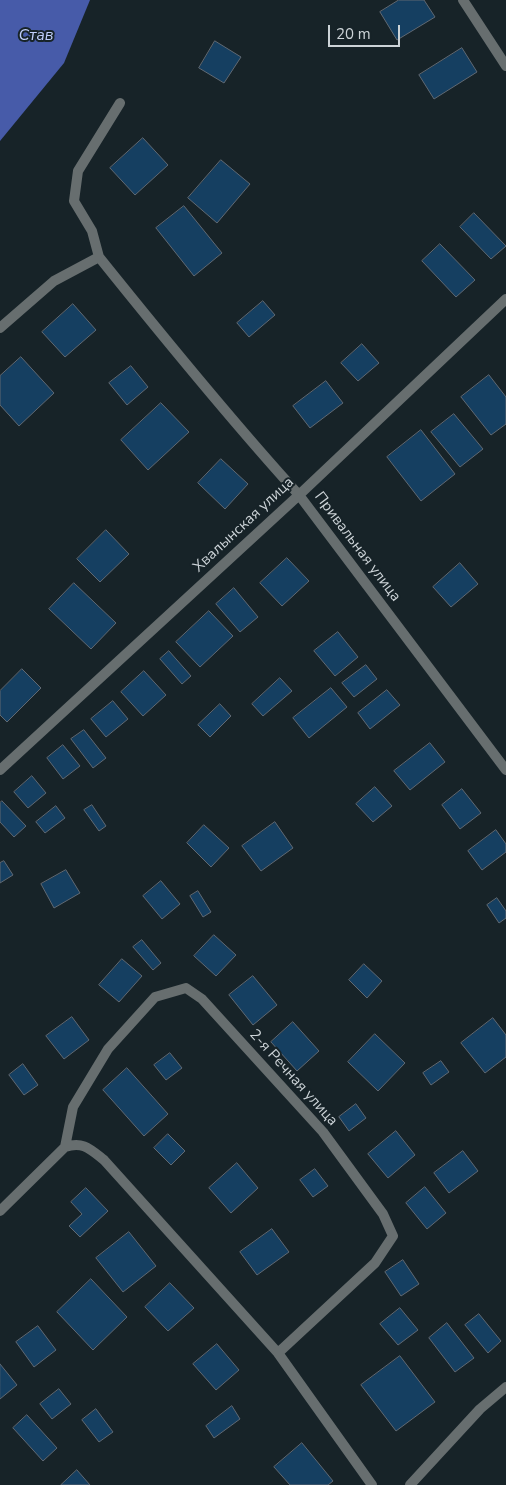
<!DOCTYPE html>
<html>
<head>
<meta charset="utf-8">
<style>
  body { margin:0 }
  #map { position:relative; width:506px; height:1485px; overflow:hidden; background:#172328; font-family:"Nunito Sans",sans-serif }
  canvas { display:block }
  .scale { position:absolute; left:328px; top:25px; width:72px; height:22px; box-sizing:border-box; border:2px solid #ccd3d7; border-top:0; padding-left:6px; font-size:15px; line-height:18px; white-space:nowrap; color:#ccd3d7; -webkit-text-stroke:4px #172328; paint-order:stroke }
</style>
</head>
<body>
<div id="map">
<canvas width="506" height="1485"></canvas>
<div class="scale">20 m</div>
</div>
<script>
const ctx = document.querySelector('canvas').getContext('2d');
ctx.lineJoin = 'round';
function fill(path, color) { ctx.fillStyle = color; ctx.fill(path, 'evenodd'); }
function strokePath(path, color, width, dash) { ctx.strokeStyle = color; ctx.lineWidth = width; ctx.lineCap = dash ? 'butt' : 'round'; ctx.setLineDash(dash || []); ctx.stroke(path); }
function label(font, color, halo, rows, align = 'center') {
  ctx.font = font + ' "Nunito Sans",sans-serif'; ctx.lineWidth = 4; ctx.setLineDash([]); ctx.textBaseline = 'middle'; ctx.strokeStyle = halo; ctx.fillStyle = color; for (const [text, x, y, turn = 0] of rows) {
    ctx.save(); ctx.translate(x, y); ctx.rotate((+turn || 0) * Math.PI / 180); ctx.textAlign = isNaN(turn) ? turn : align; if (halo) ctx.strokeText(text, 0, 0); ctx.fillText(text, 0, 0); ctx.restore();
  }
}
fill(new Path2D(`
  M0 0H90L64 63 0 141Z`), '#475ba9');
const building = new Path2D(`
  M399 0H424L435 17 397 40 380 12Z
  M215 41 241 57 224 83 199 68Z
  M462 48 477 72 434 99 419 75Z
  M143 138 168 165 135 195 110 168Z
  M221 160 250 184 217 223 188 198Z
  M184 206 222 253 194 276 156 228Z
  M474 213 506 246 491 259 460 227Z
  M440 244 475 280 456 297 422 261Z
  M263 301 275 315 249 337 237 323Z
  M73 304 96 330 65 357 42 332Z
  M362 344 379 363 358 381 341 363Z
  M21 357 54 393 19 426 0 405V376Z
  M131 366 148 387 127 405 109 383Z
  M489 375 506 397V424L491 435 461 397Z
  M326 381 343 403 310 428 293 406Z
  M161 403 189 432 148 470 121 440Z
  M454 414 483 449 460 467 431 432Z
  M421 430 455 474 421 501 387 457Z
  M221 459 248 484 225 509 198 483Z
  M106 530 129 554 100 582 77 559Z
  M287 558 309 581 282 606 260 583Z
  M460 563 478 584 451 607 433 587Z
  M74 583 116 623 91 649 49 609Z
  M234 588 258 617 240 632 216 604Z
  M209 611 233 636 200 667 176 642Z
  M338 632 358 657 335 676 314 651Z
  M169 651 191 676 182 684 160 659Z
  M366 665 377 679 354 697 342 683Z
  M22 669 41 688 7 722 0 715V691Z
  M144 671 166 695 143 716 121 692Z
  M280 678 292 691 263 716 252 704Z
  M331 688 347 707 309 738 293 718Z
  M387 690 400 705 370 729 358 713Z
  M113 701 128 719 106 737 91 719Z
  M220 704 231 716 210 737 198 725Z
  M84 730 106 758 93 768 71 739Z
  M430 743 445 762 410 790 394 771Z
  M63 745 80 766 63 779 47 758Z
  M32 776 46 793 28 808 14 792Z
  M375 787 392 806 373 822 356 804Z
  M462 789 481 813 460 829 442 805Z
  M2 801 26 826 14 837 0 822V803Z
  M92 805 106 826 99 831 84 810Z
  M56 806 65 818 45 833 36 822Z
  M275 822 293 848 261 871 242 846Z
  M204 825 229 848 211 867 187 843Z
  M496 830 506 844V852L482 870 468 851Z
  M4 861 13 875 0 883V863Z
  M66 870 80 893 54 908 41 884Z
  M161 881 180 904 162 919 143 896Z
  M198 891 211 912 203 917 190 896Z
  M497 898 506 911V918L499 923 487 905Z
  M214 935 236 955 216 976 194 956Z
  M142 940 161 963 153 970 133 947Z
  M122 959 142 976 119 1002 99 985Z
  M364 964 382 981 367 998 349 980Z
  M253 976 277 1005 253 1025 229 995Z
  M72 1017 89 1040 64 1059 46 1036Z
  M493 1018 506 1035V1057L485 1073 461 1043Z
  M293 1022 319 1051 297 1071 271 1042Z
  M375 1034 405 1063 378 1091 348 1062Z
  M170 1053 182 1068 166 1080 154 1065Z
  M441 1061 449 1072 431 1085 423 1073Z
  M23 1064 38 1085 24 1095 9 1075Z
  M127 1068 168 1114 144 1136 103 1090Z
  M356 1104 366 1118 349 1131 339 1117Z
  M396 1131 415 1155 388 1178 368 1154Z
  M168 1134 185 1151 171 1165 154 1148Z
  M463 1151 478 1171 449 1193 434 1173Z
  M237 1163 258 1188 231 1213 209 1188Z
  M315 1169 328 1186 313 1197 300 1180Z
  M425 1187 446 1213 427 1229 406 1203Z
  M86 1188 108 1211 80 1237 69 1226 82 1214 71 1202Z
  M272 1229 289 1252 257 1275 240 1252Z
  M129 1232 156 1266 123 1292 96 1258Z
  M403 1260 419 1284 401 1296 385 1272Z
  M91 1279 127 1317 93 1350 57 1312Z
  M170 1283 194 1308 168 1331 145 1307Z
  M400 1308 418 1330 398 1345 380 1324Z
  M479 1314 501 1341 488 1353 465 1325Z
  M447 1323 474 1358 455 1372 429 1338Z
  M38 1326 56 1350 34 1367 16 1342Z
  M217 1344 239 1370 216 1390 193 1364Z
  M400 1356 435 1402 396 1431 361 1385Z
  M0 1364 17 1385 0 1399Z
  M59 1389 71 1404 52 1419 40 1404Z
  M232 1406 240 1419 214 1438 206 1426Z
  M96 1409 113 1432 99 1442 82 1420Z
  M27 1415 57 1448 43 1461 13 1428Z
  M302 1443 333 1481 328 1485H290L274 1467Z
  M77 1470 90 1485H61Z`);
fill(building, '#153f61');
strokePath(building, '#606973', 1);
strokePath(new Path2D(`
  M463 0 506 66
  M99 257C164 338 229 418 299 495L506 770
  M0 328 54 281 99 257 92 231 74 201 78 171 120 103
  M0 770 299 495 506 299
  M65 1147 73 1107 108 1049 155 997 186 988 202 999 323 1132 383 1214 393 1236 375 1263 278 1353
  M0 1211 65 1147C83 1141 90 1149 104 1160L278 1353 372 1485
  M410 1485 480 1409 506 1387`), '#676e6f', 10);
label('15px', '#ccd3d7', '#172328', [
  ["Хвалынская улица",244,525,-43],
  ["Привальная улица",357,547,53],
  ["2-я Речная улица",293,1078,48]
]);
label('italic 16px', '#c1cffb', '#172328', [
  ["Став",36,36]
]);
</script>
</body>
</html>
